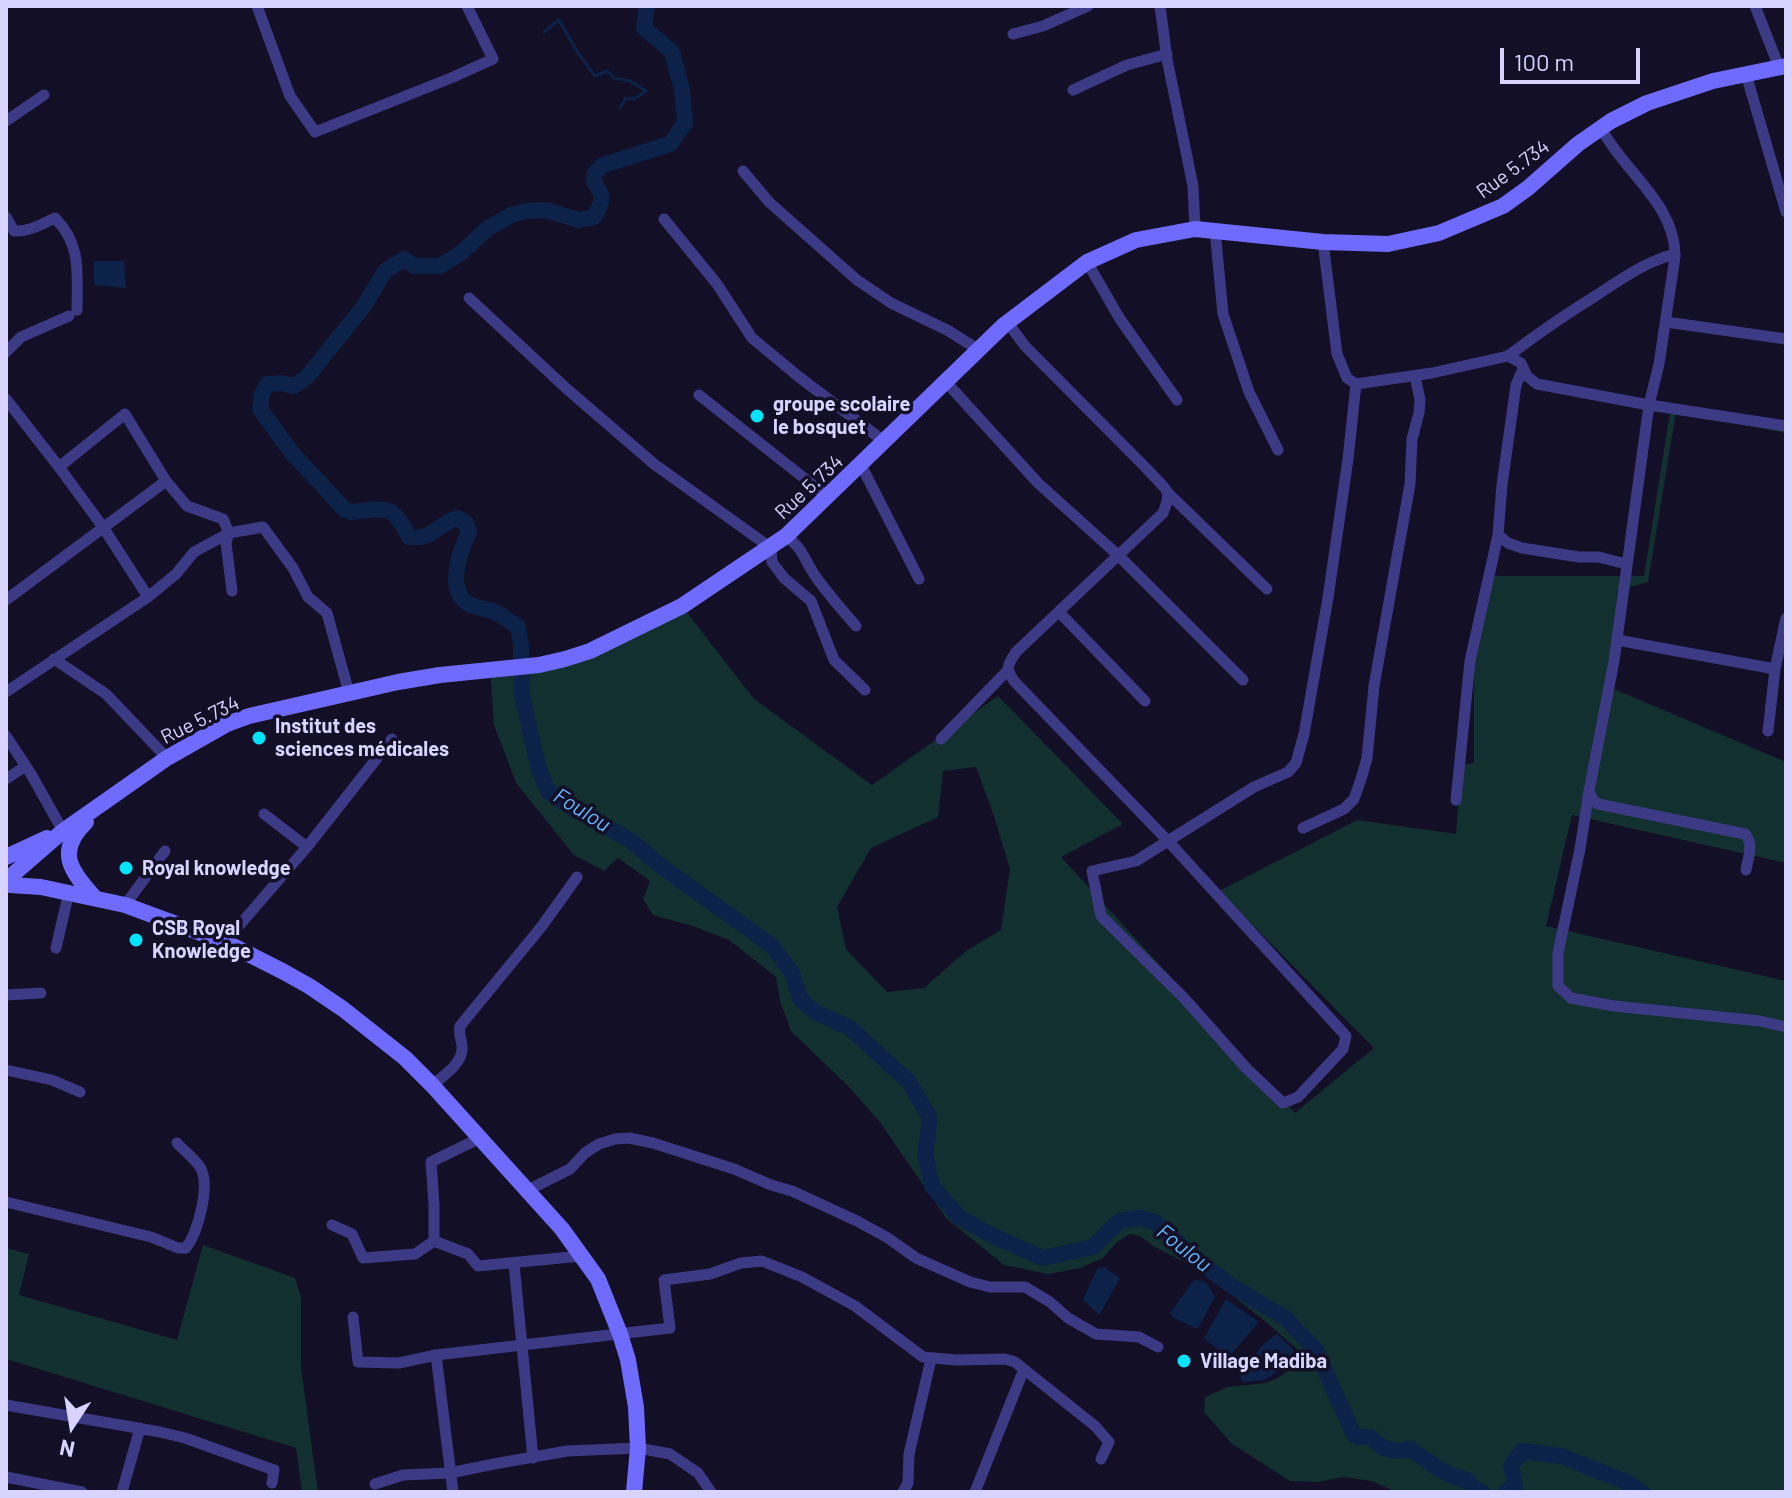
<!DOCTYPE html>
<html>
<head>
<meta charset="utf-8">
<style>
  body { margin:0 }
  #map { position:relative; width:1792px; height:1498px; overflow:hidden; background:#130f26; font-family:Barlow,sans-serif }
  canvas { display:block }
  .frame { position:absolute; inset:0; border:8px solid #d9d4ff; pointer-events:none }
  .north { position:absolute; left:32px; top:1386px; width:80px; height:80px; -webkit-text-stroke:6px #130f26; paint-order:stroke; rotate:192deg; font-size:22px; font-weight:700; line-height:32px; text-align:center; color:#d9d4ff }
  .north::after { content:''; display:block; margin:auto; width:28px; height:36px; background:#d9d4ff; clip-path:polygon(50% 0,100% 100%,50% 72%,0 100%) }
  .scale { position:absolute; left:1500px; top:48px; width:140px; height:36px; box-sizing:border-box; border:4px solid #d9d4ff; border-top:0; padding-left:10px; font-size:24px; line-height:28px; white-space:nowrap; color:#d9d4ff; -webkit-text-stroke:6px #130f26; paint-order:stroke }
</style>
</head>
<body>
<div id="map">
<canvas width="1792" height="1498"></canvas>
<div class="frame"></div>
<div class="north">N</div>
<div class="scale">100 m</div>
</div>
<script>
const ctx = document.querySelector('canvas').getContext('2d');
ctx.lineJoin = 'round';
function fill(path, color) { ctx.fillStyle = color; ctx.fill(path, 'evenodd'); }
function strokePath(path, color, width, dash) { ctx.strokeStyle = color; ctx.lineWidth = width; ctx.lineCap = dash ? 'butt' : 'round'; ctx.setLineDash(dash || []); ctx.stroke(path); }
function label(font, color, halo, rows, align = 'center') {
  ctx.font = font + ' Barlow,sans-serif'; ctx.lineWidth = 7; ctx.setLineDash([]); ctx.textBaseline = 'middle'; ctx.strokeStyle = halo; ctx.fillStyle = color; for (const [text, x, y, turn = 0] of rows) {
    ctx.save(); ctx.translate(x, y); ctx.rotate((+turn || 0) * Math.PI / 180); ctx.textAlign = isNaN(turn) ? turn : align; if (halo) ctx.strokeText(text, 0, 0); ctx.fillText(text, 0, 0); ctx.restore();
  }
}
fill(new Path2D(`
  M1671 406 1786 430V433L1676 412 1648 582 1617 591 1614 689 1786 762V863L1572 815 1546 926 1786 981V1492H1396L1372 1481 1343 1477 1318 1482 1290 1481 1231 1443 1204 1412 1205 1397 1228 1387 1265 1383 1278 1378 1299 1362V1351L1266 1322 1200 1270 1153 1246 1140 1236 1130 1234 1116 1243 1103 1258 1080 1268 1048 1274 1004 1265 946 1218 879 1121 850 1088 791 1031 780 1001 776 977 729 940 693 926 653 915 643 899 650 881 618 858 604 871 574 855 516 783 494 725 490 670 539 665 682 606 754 699 872 785 998 696 1123 824 1061 857 1295 1113 1374 1048 1219 891 1357 820 1456 834 1461 766 1474 763V648L1492 576H1644ZM976 767 994 816 1010 869 1001 930 966 951 924 988 887 992 846 949 837 907 871 848 938 817 943 771Z
  M203 1245 295 1278 301 1297V1367L318 1492H302L296 1448 6 1359V1248L29 1254 19 1295 177 1340Z`), '#12302f');
fill(new Path2D(`
  M94 261H124L126 288 94 285Z
  M1104 1267 1120 1278 1100 1314H1098L1083 1300 1097 1269Z
  M1198 1280 1207 1283 1215 1297 1198 1328H1195L1172 1317 1170 1313 1193 1281Z
  M1226 1299 1259 1322 1228 1358 1204 1338Z
  M1277 1334 1296 1352V1358L1292 1363 1264 1380 1243 1382 1239 1375 1241 1367C1254 1363 1253 1357 1260 1348 1265 1342 1272 1338 1277 1334Z`), '#0c2248');
strokePath(new Path2D(`
  M544 32 559 20 578 53 595 76 607 71 614 78 630 81 646 91 634 99 626 98 620 108`), '#0c2248', 3);
strokePath(new Path2D(`
  M647 6 644 28 672 52 682 90 685 123 670 144 603 165 595 173 594 182C605 197 603 201 594 217L579 220 545 210 526 211 511 215 487 229 461 253 440 266H414L404 259 385 271 364 306 307 377 294 386 281 383 267 384 262 394 260 409 292 453 345 510 351 512C386 508 393 504 409 537 433 540 435 526 457 518L466 523 469 532C460 551 446 588 467 603 475 609 488 608 497 613 504 617 511 623 518 627L521 646 522 695 539 770 548 791 564 803 630 840 661 866 772 946 792 973 800 999 815 1012 850 1028 909 1082 930 1118 925 1154 932 1186 959 1217 991 1235 1043 1258 1093 1247 1119 1221 1140 1218 1155 1222 1192 1256 1232 1286 1285 1318 1316 1350 1353 1433 1357 1437H1371C1381 1450 1395 1453 1410 1449L1436 1467 1450 1475 1467 1480 1476 1490 1482 1492
  M1505 1492 1515 1485 1511 1466 1522 1451 1561 1456 1629 1483 1642 1492`), '#0c2248', 16);
strokePath(new Path2D(`
  M257 6 290 96 315 132 451 78 493 59 467 6
  M1160 6 1167 59 1193 186 1195 229
  M1755 6 1779 67
  M1013 34 1043 26 1088 6
  M1746 74 1786 212
  M1073 90 1127 65 1167 54
  M6 121 44 95
  M1601 128C1623 171 1676 204 1675 257L1659 364 1649 405 1614 661 1589 791 1580 849 1558 953V986L1571 998 1614 1006 1760 1021 1786 1027
  M743 171 769 202 857 280 891 303 947 330 979 350
  M6 217 14 231C29 232 42 224 55 218 82 245 77 274 77 310
  M664 219 717 284 752 338 799 377 885 442
  M1215 230 1223 314 1249 392 1278 450
  M1323 242 1337 354 1347 378 1356 384 1432 373 1508 356 1521 363 1527 376 1537 384 1649 405 1786 426
  M1087 262 1120 319 1177 400
  M469 298 567 389 654 464 771 548 772 562 784 578 811 601 834 660 865 690
  M1666 322 1786 339
  M1008 323 1025 346 1147 469 1164 487 1168 493 1267 589
  M6 352 21 337 69 316
  M1508 356C1536 335 1566 314 1597 295 1621 279 1647 261 1675 254
  M946 382 1038 483 1119 556 1243 680
  M699 395 828 497
  M6 399 59 467 103 527 148 597
  M861 465 919 579
  M59 467 125 414 166 481 187 506 223 519 229 533 226 543 232 591
  M1168 493 1167 502 1163 513 1016 652C1008 664 1005 668 1014 681L1168 841 1346 1036 1343 1049 1298 1097 1283 1103 1247 1069 1184 998 1101 916 1092 871 1136 861 1254 787 1288 772 1296 763 1304 734 1328 598 1348 459 1356 384
  M1498 535 1508 543 1522 548 1579 557H1599L1626 564
  M786 536C804 549 804 560 816 577 828 594 842 610 856 626
  M6 600 166 481
  M1059 612 1145 701
  M1617 640 1775 669
  M54 659 106 694 167 758
  M6 692 148 597 176 574 194 552 229 533 263 527 293 568 308 597 327 613 349 693
  M1768 731 1775 669 1786 618
  M6 736 31 774 63 831
  M941 739 1007 671
  M6 779 26 766
  M1589 792 1593 800 1598 804 1745 834C1754 844 1748 858 1746 870
  M1456 800 1470 661 1498 535 1502 485 1516 385 1523 369
  M1303 828 1344 809 1354 799 1362 776 1367 758 1374 686 1410 484 1412 439 1419 413 1420 400 1415 376
  M307 847 392 739
  M125 905 165 851
  M225 942 307 847 264 814
  M56 948 68 896
  M6 995 41 993
  M6 1070 52 1080 80 1092
  M432 1085C443 1076 463 1064 462 1047 462 1039 458 1035 460 1026L542 926 577 877
  M528 1190 570 1169 585 1153 599 1144 615 1139 629 1138 653 1143 734 1169 771 1185 792 1191 857 1221 888 1238 916 1258 970 1282 990 1287H1025L1050 1302 1068 1318 1096 1334 1139 1337 1158 1347
  M6 1202 151 1237 178 1248H186C198 1232 211 1185 200 1167 194 1158 184 1151 177 1143
  M332 1225 352 1234 363 1258 415 1254 434 1241V1205L431 1162 480 1138
  M434 1241 468 1254 478 1266 581 1256
  M514 1264 533 1458
  M353 1317 358 1362 399 1363 436 1355 670 1328 664 1280 710 1274 741 1263 762 1261 802 1277 855 1306 923 1357 956 1360 1005 1359 1015 1362 1095 1426 1109 1442 1101 1459
  M436 1355 453 1492
  M6 1405 160 1432 185 1438 274 1470 272 1483
  M6 1477 82 1492
  M375 1484 403 1475 450 1473 494 1464 567 1451 638 1448 670 1454 698 1473 711 1492
  M122 1492 140 1428
  M903 1492 908 1483 909 1454 931 1359
  M975 1492 1024 1369`), '#3d3a85', 11);
strokePath(new Path2D(`
  M86 822C55 852 71 871 95 898
  M6 857 47 838
  M10 877 63 831 167 758 227 724 249 716 398 682 440 675 539 665 565 659 590 651 682 606 786 536 1004 325 1087 262 1136 240 1195 229 1323 242 1388 244 1439 233 1503 206 1528 188 1578 144 1611 121 1647 103 1713 81 1786 66
  M10 885 41 887 125 905 225 942 284 972 309 986 343 1009 405 1058 432 1085 562 1229 598 1279 620 1334 628 1360 636 1407 638 1448 634 1492`), '#6f6bff', 16);
for (const [x, y, r, color] of [
  [757,416,8,"#00e5ff"],
  [259,738,8,"#00e5ff"],
  [126,868,8,"#00e5ff"],
  [136,940,8,"#00e5ff"],
  [1184,1361,8,"#00e5ff"]
]) { const dot = new Path2D(); dot.arc(x, y, r, 0, 2 * Math.PI); ctx.fillStyle = color; ctx.fill(dot); strokePath(dot, '#130f26', 3); }
label('20px', '#d9d4ff', '#130f26', [
  ["Rue 5.734",1513,169,-36],
  ["Rue 5.734",809,487,-43],
  ["Rue 5.734",200,720,-26]
]);
label('bold 20px', '#d9d4ff', '#130f26', [
  ["groupe scolaire",773,404],
  ["le bosquet",773,427],
  ["Institut des",275,726],
  ["sciences médicales",275,749],
  ["Royal knowledge",142,868],
  ["CSB Royal",152,928],
  ["Knowledge",152,951],
  ["Village Madiba",1200,1361]
], 'left');
label('italic 22px', '#62b6ff', '#130f26', [
  ["Foulou",582,810,32],
  ["Foulou",1184,1248,38]
]);
</script>
</body>
</html>
